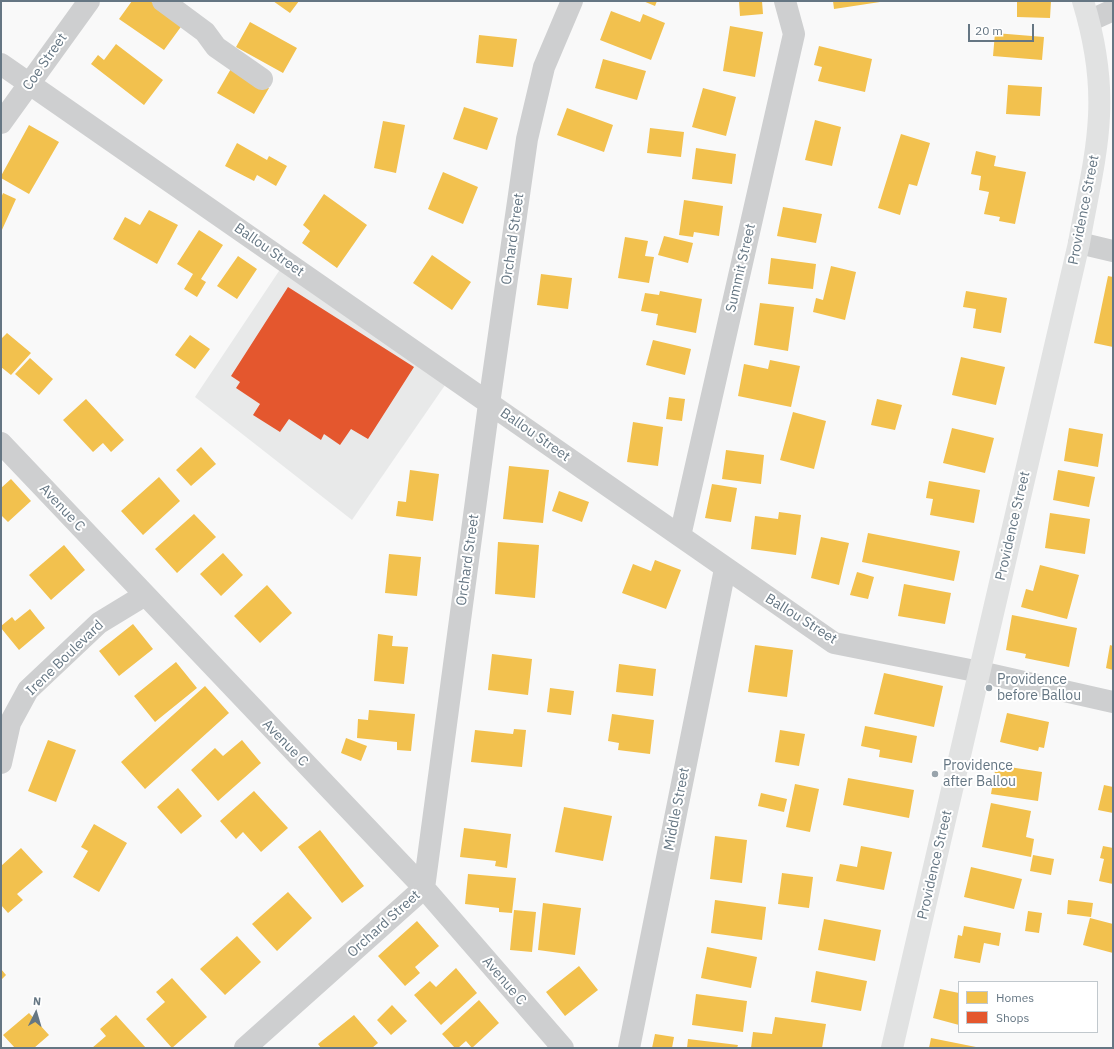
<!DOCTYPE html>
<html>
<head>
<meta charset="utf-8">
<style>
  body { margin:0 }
  #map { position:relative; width:1114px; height:1049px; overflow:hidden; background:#f9f9f9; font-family:"IBM Plex Sans",sans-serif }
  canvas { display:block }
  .frame { position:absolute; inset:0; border:2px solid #657683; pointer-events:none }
  .legend { position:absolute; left:958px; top:981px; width:140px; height:52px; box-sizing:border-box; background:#fff; border:1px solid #c1c8cd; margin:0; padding:5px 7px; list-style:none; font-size:12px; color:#657683 }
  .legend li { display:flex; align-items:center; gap:8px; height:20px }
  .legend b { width:20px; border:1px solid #c1c8cd }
  .north { position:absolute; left:16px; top:993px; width:40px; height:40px; -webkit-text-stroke:3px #fff; paint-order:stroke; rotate:5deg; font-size:11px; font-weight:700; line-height:16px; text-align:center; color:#657683 }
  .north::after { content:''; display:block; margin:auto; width:14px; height:18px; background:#657683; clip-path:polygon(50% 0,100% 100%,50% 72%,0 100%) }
  .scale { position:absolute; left:968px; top:24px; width:66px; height:18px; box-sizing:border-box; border:2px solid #657683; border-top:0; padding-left:5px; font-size:12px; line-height:14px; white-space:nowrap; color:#657683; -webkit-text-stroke:3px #fff; paint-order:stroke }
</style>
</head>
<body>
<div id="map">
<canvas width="1114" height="1049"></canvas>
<div class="frame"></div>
<ul class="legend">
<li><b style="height:11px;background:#f2c14e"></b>Homes</li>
<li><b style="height:11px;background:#e4572e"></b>Shops</li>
</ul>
<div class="north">N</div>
<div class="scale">20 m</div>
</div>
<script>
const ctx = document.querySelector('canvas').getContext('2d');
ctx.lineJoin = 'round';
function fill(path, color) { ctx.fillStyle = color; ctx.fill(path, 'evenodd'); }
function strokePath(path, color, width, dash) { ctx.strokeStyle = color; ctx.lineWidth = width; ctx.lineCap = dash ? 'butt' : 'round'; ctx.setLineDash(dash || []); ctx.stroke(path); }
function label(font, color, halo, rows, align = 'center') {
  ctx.font = font + ' "IBM Plex Sans",sans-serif'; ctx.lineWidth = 4; ctx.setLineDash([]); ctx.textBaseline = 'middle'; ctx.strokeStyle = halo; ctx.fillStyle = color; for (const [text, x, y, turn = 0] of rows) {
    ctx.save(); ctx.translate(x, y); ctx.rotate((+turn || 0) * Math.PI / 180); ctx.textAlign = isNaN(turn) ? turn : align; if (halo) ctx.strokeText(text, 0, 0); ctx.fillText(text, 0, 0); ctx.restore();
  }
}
fill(new Path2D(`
  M287 259 452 375 352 520 195 397Z`), '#e8e9e9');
fill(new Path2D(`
  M132 1H150L183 24 164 50 119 19Z
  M273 1H299L290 13Z
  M643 1H657L655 6Z
  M739 1H762L763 14 740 16Z
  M833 1H880V2L834 9Z
  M1017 1H1051L1050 18 1017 17Z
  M611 11 640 22 643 14 665 23 651 60 600 40Z
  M250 22 297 48 283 73 236 47Z
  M730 26 763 32 755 77 723 71Z
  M995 33 1044 37 1042 60 993 56Z
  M479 35 517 39 513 67 476 63Z
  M116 44 163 80 144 105 91 64 98 55 104 60Z
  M819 46 872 59 865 92 818 81 822 67 814 65Z
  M603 59 646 71 637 100 595 88Z
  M232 67 269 88 254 114 217 93Z
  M1008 85 1042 87 1040 116 1006 114Z
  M703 88 736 97 726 136 692 127Z
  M464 107 498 118 487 150 453 139Z
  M567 108 613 125 604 152 557 135Z
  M815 120 841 127 832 166 805 160Z
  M383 121 405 125 396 173 374 168Z
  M29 125 59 142 29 194 1 178V176Z
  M650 128 684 132 681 157 647 153Z
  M901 134 930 143 917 186 909 184 900 215 878 208Z
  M237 143 267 160 269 156 287 166 276 186 257 175 254 181 225 166Z
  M696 148 736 154 732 184 692 179Z
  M976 151 996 156 994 166 1026 172 1015 224 999 221 1000 217 984 214 989 192 979 190 981 176 971 174Z
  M443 172 478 187 463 224 428 209Z
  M3 193 16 199 1 232V198Z
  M324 194 367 225 337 268 302 243 310 231 303 225Z
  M684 200 723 206 719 236 694 232 693 237 679 235Z
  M783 207 822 214 816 243 777 236Z
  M149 210 178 225 157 264 113 239 125 217 140 225Z
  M199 230 223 245 201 279 206 282 197 297 184 289 193 274 177 264Z
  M664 236 693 243 688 263 658 255Z
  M625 237 648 241 645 256 654 257 649 283 618 278Z
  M432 255 471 282 452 310 413 283Z
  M238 256 257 269 237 299 217 286Z
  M771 258 816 264 813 289 768 284Z
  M831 266 856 272 845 320 813 312 816 298 823 300Z
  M541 274 572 278 568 309 537 305Z
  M1108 276 1113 277V347L1094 343Z
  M660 291 702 299 696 333 656 325 658 314 641 311 645 293 659 295Z
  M966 291 1007 298 1001 333 973 328 976 309 963 307Z
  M760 303 794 307 788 351 754 345Z
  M7 333 31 353 11 375 1 367V339Z
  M190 335 210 349 195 369 175 355Z
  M653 340 691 349 685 375 646 365Z
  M961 357 1005 367 996 405 952 395Z
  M30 358 53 379 39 395 15 374Z
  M770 360 800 366 791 407 738 396 744 364 768 369Z
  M669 397 685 399 682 421 666 419Z
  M86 399 124 440 111 452 103 443 93 452 63 420Z
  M877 399 902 405 895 430 871 425Z
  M793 412 826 421 814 469 780 460Z
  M633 422 663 427 658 466 627 462Z
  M952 428 994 438 985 473 943 463Z
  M1069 428 1103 434 1098 467 1064 461Z
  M201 447 216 464 191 486 176 470Z
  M726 450 764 455 761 484 722 479Z
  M509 466 549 470 543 523 503 519Z
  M410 470 439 474 433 521 396 516 398 501 406 502Z
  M1058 470 1095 477 1089 507 1053 500Z
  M159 477 180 501 143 535 121 511Z
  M11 479 31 501 8 522 1 515V488Z
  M929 481 980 490 974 523 930 515 933 499 926 498Z
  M712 484 737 488 731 522 705 518Z
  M559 491 589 502 582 522 552 511Z
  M779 512 801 515 796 555 751 549 755 516 778 519Z
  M1050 513 1090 519 1085 554 1045 548Z
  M194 514 216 537 177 573 155 549Z
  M868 533 960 551 954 581 862 562Z
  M821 537 849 543 839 585 811 578Z
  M498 542 539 545 535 598 495 594Z
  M64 545 85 570 51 600 29 575Z
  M223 553 243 575 221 596 200 574Z
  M389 554 421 557 417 596 385 593Z
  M655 560 681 570 666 609 622 593 633 564 651 571Z
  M1040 565 1079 575 1067 619 1021 607 1026 589 1033 591Z
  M857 572 874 577 868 599 850 595Z
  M904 584 951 593 945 624 898 616Z
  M267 585 292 613 260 643 234 616Z
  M30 609 45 628 19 650 1 628V626L12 617 15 621Z
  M1012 615 1077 628 1069 667 1025 658 1026 654 1006 650Z
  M133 624 153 649 119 676 99 651Z
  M378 634 393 636 392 646 408 647 404 684 374 681Z
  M755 645 793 650 787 697 748 692Z
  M1110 645 1113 646V670L1106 668Z
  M492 654 532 659 528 695 488 690Z
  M176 662 197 688 155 722 134 696Z
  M619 664 656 669 653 696 616 692Z
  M884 673 943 686 934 727 874 714Z
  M205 686 229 713 145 789 121 762Z
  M550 688 574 691 571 715 547 712Z
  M369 710 415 714 411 751 397 750V742L357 738 358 719 368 720Z
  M1007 713 1049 722 1044 748 1039 747 1038 751 1000 742Z
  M612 714 654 720 650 754 618 750 619 743 608 741Z
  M865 726 917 736 912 763 879 757 880 750 861 746Z
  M514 729 526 730 522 767 471 762 475 730 513 734Z
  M780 730 805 734 799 766 775 762Z
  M346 738 367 746 361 761 341 753Z
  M48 740 76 750 56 802 28 791Z
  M242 740 261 763 218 801 191 770 215 748 223 756Z
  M996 765 1042 772 1038 801 991 794Z
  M848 778 914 790 909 818 843 805Z
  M795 784 819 789 810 832 786 827Z
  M1104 785 1113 787V813L1098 810Z
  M178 788 202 816 181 834 157 807Z
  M254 791 288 828 261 852 243 832 236 839 220 821Z
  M761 793 787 799 784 812 758 806Z
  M991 803 1031 811 1026 837 1034 839 1031 857 982 847Z
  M564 807 612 816 603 861 555 852Z
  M94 824 127 843 99 892 73 877 88 851 81 847Z
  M464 828 511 834 507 868 495 866 496 861 460 857Z
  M320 830 364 886 342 903 298 847Z
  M715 836 747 840 742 883 710 879Z
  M861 846 892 852 884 890 836 881 840 864 857 867Z
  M1103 846 1113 848V884L1099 881 1104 859 1100 858Z
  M21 848 43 872 17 894 23 900 8 913 1 905V866Z
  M1033 855 1054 859 1051 875 1030 871Z
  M971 867 1022 879 1014 909 964 897Z
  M782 873 813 877 809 908 778 904Z
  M468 874 516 878 512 913 499 912V908L465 904Z
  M288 892 312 918 277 951 252 924Z
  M715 900 766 907 762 940 711 933Z
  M1068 900 1093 903 1091 917 1067 914Z
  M543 903 581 908 575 955 538 950Z
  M514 910 536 912 532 952 510 950Z
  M1028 911 1042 913 1039 933 1025 931Z
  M1090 918 1113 924V953L1083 945Z
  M824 919 881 930 875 961 818 950Z
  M417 921 439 946 415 967 420 973 405 986 378 956Z
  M964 926 1001 933 999 946 984 943 980 963 954 958 958 935 962 936Z
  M237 936 261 962 225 995 200 969Z
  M707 947 757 957 751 988 701 978Z
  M579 966 598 990 565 1016 546 992Z
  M456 968 477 993 441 1025 414 995 430 981 436 987Z
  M1 969 6 975 1 980Z
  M816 971 867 981 861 1011 811 1002Z
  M172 978 207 1017 172 1048 146 1019 165 1002 156 992Z
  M940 989 959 993V1025L933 1018Z
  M696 994 747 1001 743 1032 692 1025Z
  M479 1000 499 1023 472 1048 466 1041 458 1048H455L442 1034Z
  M392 1005 407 1021 391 1035 377 1020Z
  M29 1013 49 1035 34 1048H15L3 1035Z
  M116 1015 146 1048H92L106 1036 100 1029Z
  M354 1015 378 1043 372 1048H321L318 1044Z
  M775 1017 826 1024 822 1048H751L753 1032 772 1034Z
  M655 1034 674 1037 672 1048H652Z
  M931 1038 976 1047V1048H929Z
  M688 1039 738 1045 737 1048H687Z`), '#f2c14e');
fill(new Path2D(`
  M288 287 414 367 368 439 351 429 340 445 324 434 321 440 289 419 280 432 253 415 260 404 236 388 240 382 231 376Z`), '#e4572e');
strokePath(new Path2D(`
  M163 1 205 32 216 47 262 79
  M1089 21 1113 10
  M1 64 834 643 980 672 1113 702
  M1 123 89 1
  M1079 243 1113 251
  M1 443 424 888 563 1048
  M680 536 794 34 785 1
  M1 763 10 723 28 690 99 623 145 595
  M245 1048 424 888 489 404 527 139 544 67 572 1
  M629 1048 725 569`), '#cecfd0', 22);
strokePath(new Path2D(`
  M892 1048 1079 243C1086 201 1097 159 1099 116 1101 78 1094 37 1083 1`), '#e1e2e2', 22);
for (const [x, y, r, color] of [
  [989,688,4,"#99a4ac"],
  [935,774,4,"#99a4ac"]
]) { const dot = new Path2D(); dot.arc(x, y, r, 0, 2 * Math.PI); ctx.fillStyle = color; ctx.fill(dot); strokePath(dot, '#fff', 1.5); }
label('14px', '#657683', '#fff', [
  ["Coe Street",45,62,-55],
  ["Providence Street",1084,210,-79],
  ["Orchard Street",513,239,-82],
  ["Ballou Street",269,250,35],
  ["Summit Street",741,268,-77],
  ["Ballou Street",535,435,35],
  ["Avenue C",62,508,47],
  ["Providence Street",1013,526,-77],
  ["Orchard Street",468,560,-82],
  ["Ballou Street",801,619,32],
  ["Irene Boulevard",65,658,-44],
  ["Avenue C",285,743,46],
  ["Middle Street",677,809,-79],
  ["Providence Street",935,865,-77],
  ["Orchard Street",384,924,-42],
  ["Avenue C",504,981,49]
]);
label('14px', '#657683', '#fff', [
  ["Providence",997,680],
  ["before Ballou",997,696],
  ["Providence",943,766],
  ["after Ballou",943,782]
], 'left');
</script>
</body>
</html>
